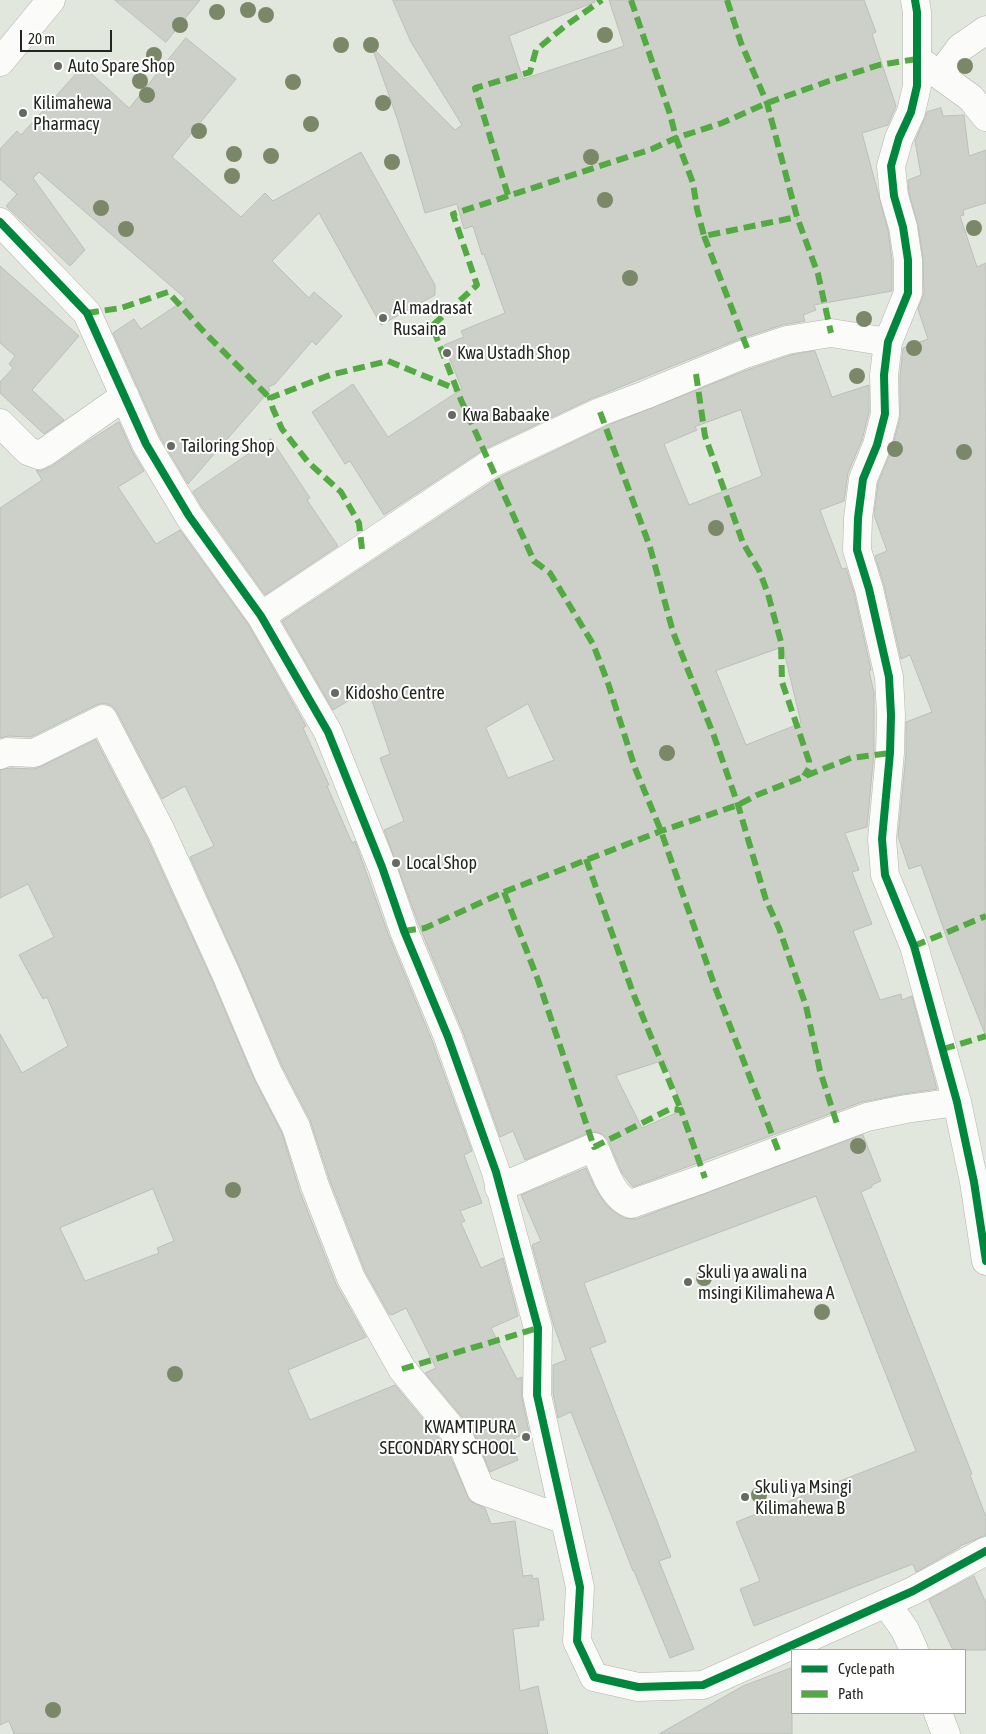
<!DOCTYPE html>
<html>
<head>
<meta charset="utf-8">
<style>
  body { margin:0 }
  #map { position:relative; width:986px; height:1734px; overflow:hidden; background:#e2e7dd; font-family:"Asap Condensed",sans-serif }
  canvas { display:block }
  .legend { position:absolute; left:791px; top:1649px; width:175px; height:65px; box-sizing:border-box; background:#fff; border:1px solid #a7a8a6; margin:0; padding:6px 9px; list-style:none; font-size:15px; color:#232620 }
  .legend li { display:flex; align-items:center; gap:10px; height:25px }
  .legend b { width:25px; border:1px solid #a7a8a6 }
  .scale { position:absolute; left:20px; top:30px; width:92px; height:22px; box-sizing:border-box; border:2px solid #232620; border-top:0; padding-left:6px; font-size:15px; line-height:18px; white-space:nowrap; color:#232620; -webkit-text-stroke:4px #fff; paint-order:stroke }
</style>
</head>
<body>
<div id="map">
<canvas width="986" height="1734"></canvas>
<ul class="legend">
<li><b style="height:6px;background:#00873e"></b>Cycle path</li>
<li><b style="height:6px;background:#53aa43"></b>Path</li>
</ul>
<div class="scale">20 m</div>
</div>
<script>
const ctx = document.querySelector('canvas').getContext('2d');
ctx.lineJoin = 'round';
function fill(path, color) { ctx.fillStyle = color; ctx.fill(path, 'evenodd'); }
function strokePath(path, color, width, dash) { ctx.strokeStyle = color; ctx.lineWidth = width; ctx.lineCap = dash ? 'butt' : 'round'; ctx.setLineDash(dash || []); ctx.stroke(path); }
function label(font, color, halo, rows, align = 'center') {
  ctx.font = font + ' "Asap Condensed",sans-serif'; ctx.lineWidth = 4; ctx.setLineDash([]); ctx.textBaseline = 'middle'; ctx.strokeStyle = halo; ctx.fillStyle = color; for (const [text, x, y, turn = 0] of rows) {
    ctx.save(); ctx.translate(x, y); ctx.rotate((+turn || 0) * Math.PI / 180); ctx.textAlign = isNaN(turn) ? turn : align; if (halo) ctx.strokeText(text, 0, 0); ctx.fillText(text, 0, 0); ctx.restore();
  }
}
const building = new Path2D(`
  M115 0H200L166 42Z
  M393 0H595V2L509 36 523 79 624 46 609 0H864L876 32 872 34 896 106 888 125 862 133 888 230 892 261V291L814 305 816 310 803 315 805 321 782 325 737 340 593 398 483 450 384 515 350 461 345 464 312 412 353 384 388 437 462 389 444 345 464 337 461 331 505 313 484 254 482 255 473 226 464 229 457 204 425 213 398 121 372 47 455 130 462 125 411 42Z
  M186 38 236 79 172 157 241 217 265 193 273 201 361 152 435 285V295L381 325 319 213 272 261 309 298 314 292 342 316 316 345 312 341 275 384 268 387 270 390 188 484 160 437 113 333 134 319 141 329 186 299 39 172 33 178 85 250 70 266 6 206 17 194 0 179V149L17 131 21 135 83 66 129 108Z
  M941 108 943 116 964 115 969 156 986 150V203L963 210 964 215 960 216 977 267 986 263 985 1034 949 944 921 865 909 869 898 836 906 754V722L932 712 910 655 901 659 884 585 875 556 887 551 874 515 878 483 891 451 900 418V376L903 348 928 339 918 309 924 293 923 258 918 225 909 193 908 180 921 175 915 141 927 112Z
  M0 266 79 336 32 390 64 420 44 434 0 393V382L13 368 9 364 15 356 0 343Z
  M815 351 832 397 869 385V412L862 440 848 473 844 501 820 510 842 569 846 568 854 593 871 670 869 671 874 692V752L867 827 845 833 859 870 852 872 872 924 853 931 880 1000 901 994 902 1000 912 996 937 1089 903 1094 862 1102 633 1187 622 1173 608 1140 603 1134 596 1132 588 1133 525 1160 513 1131 500 1137 463 1032 419 925 384 830 404 821 380 758 390 754 368 689 333 710 282 621 498 478 606 426 747 370 791 355ZM741 410 762 476 689 505 664 444 697 430 695 427ZM783 647 801 723 746 745 716 671ZM528 704 554 760 508 778 486 728ZM665 1060 683 1110 642 1128 616 1076Z
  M119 422 132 451 144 471 118 487 156 544 180 530 248 624 306 726 303 728 329 785 327 786 352 843 355 841 389 936 433 1043 472 1151 464 1155 482 1203 460 1211 465 1221 461 1223 481 1268 503 1258 518 1316 491 1328 517 1379 522 1377V1398L529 1432 511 1440 518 1460 490 1472 472 1429 425 1373 436 1368 406 1308 392 1315 389 1314 365 1271 330 1181 310 1120 282 1066 240 968 190 857 214 846 185 786 162 799 117 712 112 706 104 703 96 705 31 737 8 736 0 738V508L42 480 36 470 40 471 52 466 87 442Z
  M271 439 310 498 307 500 338 546 265 595 202 507 193 492Z
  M96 740 147 838 212 980 254 1079 282 1133 300 1192 336 1284 366 1337 288 1370 310 1420 395 1385 446 1447 470 1501 485 1508 491 1524 515 1521 523 1576 532 1575 533 1579 538 1578 544 1620H539V1626L513 1629 520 1691 538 1686 548 1734H14L9 1721 0 1725V1034L22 1073 68 1046 47 997 43 999 19 955 54 937 28 884 0 898V770L10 768 33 769 40 767ZM153 1189 174 1241 157 1248 159 1253 85 1281 60 1228Z
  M863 1135 881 1181 872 1185V1187L861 1192 972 1474 970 1475 986 1517V1535L960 1546V1547L916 1572 913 1564 754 1626 740 1589 760 1581 736 1522 916 1451 816 1196 584 1283 606 1342 590 1348 671 1557 659 1561 694 1649 670 1658 634 1571H633L571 1412 558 1418 553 1393V1365L566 1360 553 1323 532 1245 541 1241 521 1195 586 1168 595 1188 607 1206 624 1218 636 1219Z
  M974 1576 986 1603V1650H953L929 1600Z
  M792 1668V1734H659L743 1686Z`);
fill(building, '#ccd0c9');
strokePath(building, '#bcbfb8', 1);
const minor = new Path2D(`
  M915 0 917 12V86L911 112 899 138 891 166 894 196 903 227 908 260V293L888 342 884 375 885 414 877 445 863 479 858 518 857 550 869 589 889 677 891 715 890 753 882 839 885 875 914 946 957 1102 974 1182 986 1261
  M917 59 971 98 986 117
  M940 75 960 48 986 30
  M0 222 87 313 146 444 189 516 261 616 328 732 382 867 404 931 448 1037 496 1172 538 1328 537 1395 580 1587 577 1641 594 1677 638 1687 703 1685 913 1591 986 1551
  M0 423 28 451 39 455 45 452 125 396
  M261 616 490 464 600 412 645 395 742 355 787 340 831 333 888 342
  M0 755 7 752 34 753 103 719 161 831 226 974 268 1073 296 1127 315 1186 351 1278 402 1369 460 1439 481 1490 565 1520
  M499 1188 594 1147C603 1166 611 1197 631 1204L705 1178 867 1117 906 1109 957 1102
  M886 1603 905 1630 914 1650
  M938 1713 946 1734`);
const major = new Path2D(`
  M0 62 51 0`);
strokePath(minor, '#b1b5ae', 29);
strokePath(major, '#b1b5ae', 29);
strokePath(minor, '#fbfbfa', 28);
strokePath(major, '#fbfbfa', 28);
strokePath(new Path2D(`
  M631 0 670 114 676 138 693 183 697 209 704 236 797 217
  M727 0 741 43 767 103 797 217 818 274 831 333
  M508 195 475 88 530 72 536 50 565 26 602 0
  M704 236 749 353
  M87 313 121 308 168 292 205 333 270 398
  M696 374 705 436 743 543 759 570 768 594 781 642 782 682 809 761V768L804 776
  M600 412 650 547 673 632 714 736 738 805 766 900 779 928 806 1006 820 1071 838 1127
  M362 549 359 523 341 492 308 462 282 429 273 409 270 398 330 375 388 361 456 389
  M586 859 633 993 681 1110
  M504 892 661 831 738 805 757 795 851 758 890 753
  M404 931 425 928 504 892 538 980 594 1147 670 1109 681 1110 705 1178
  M914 946 986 916
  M943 1049 986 1036
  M778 1150 715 987 661 831 635 768 608 683 593 644 550 573 534 561 461 400 432 326 477 285 453 214 652 149 676 138 722 123 767 103 829 81 879 65 917 59
  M402 1369 538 1328`), '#53aa43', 6, [12, 6]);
strokePath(new Path2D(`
  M915 0 917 12V86L911 112 899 138 891 166 894 196 903 227 908 260V293L888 342 884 375 885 414 877 445 863 479 858 518 857 550 869 589 889 677 891 715 890 753 882 839 885 875 914 946 957 1102 974 1182 986 1261
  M0 222 87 313 146 444 189 516 261 616 328 732 382 867 404 931 448 1037 496 1172 538 1328 537 1395 580 1587 577 1641 594 1677 638 1687 703 1685 913 1591 986 1551`), '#00873e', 8);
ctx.fillStyle = '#7b8867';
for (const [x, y] of [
  [248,10],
  [217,12],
  [266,15],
  [180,25],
  [605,35],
  [341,45],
  [371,45],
  [154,55],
  [965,66],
  [140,81],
  [293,82],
  [147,95],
  [383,103],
  [311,124],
  [199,131],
  [234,154],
  [271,156],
  [591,157],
  [392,162],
  [232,176],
  [605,200],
  [101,208],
  [974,228],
  [126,229],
  [630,278],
  [864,319],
  [914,348],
  [857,376],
  [895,449],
  [964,452],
  [716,528],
  [667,753],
  [858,1146],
  [233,1190],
  [704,1278],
  [822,1312],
  [175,1374],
  [759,1495],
  [53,1710]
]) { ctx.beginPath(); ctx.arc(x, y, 8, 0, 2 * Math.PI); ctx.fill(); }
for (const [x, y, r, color] of [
  [58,66,5,"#666a62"],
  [23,113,5,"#666a62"],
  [383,318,5,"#666a62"],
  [447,353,5,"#666a62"],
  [452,415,5,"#666a62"],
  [171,446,5,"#666a62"],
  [335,693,5,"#666a62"],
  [396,863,5,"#666a62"],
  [688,1282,5,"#666a62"],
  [526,1437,5,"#666a62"],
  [745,1497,5,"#666a62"]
]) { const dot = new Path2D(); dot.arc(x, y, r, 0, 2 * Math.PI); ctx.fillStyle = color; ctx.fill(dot); strokePath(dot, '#fff', 2); }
label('18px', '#232620', '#fff', [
  ["Auto Spare Shop",68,66],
  ["Kilimahewa",33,103],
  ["Pharmacy",33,124],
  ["Al madrasat",393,308],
  ["Rusaina",393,329],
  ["Kwa Ustadh Shop",457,353],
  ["Kwa Babaake",462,415],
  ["Tailoring Shop",181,446],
  ["Kidosho Centre",345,693],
  ["Local Shop",406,863],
  ["Skuli ya awali na",698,1272],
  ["msingi Kilimahewa A",698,1293],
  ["KWAMTIPURA",516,1427,"right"],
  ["SECONDARY SCHOOL",516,1448,"right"],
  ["Skuli ya Msingi",755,1487],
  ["Kilimahewa B",755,1508]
], 'left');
</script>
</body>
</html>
